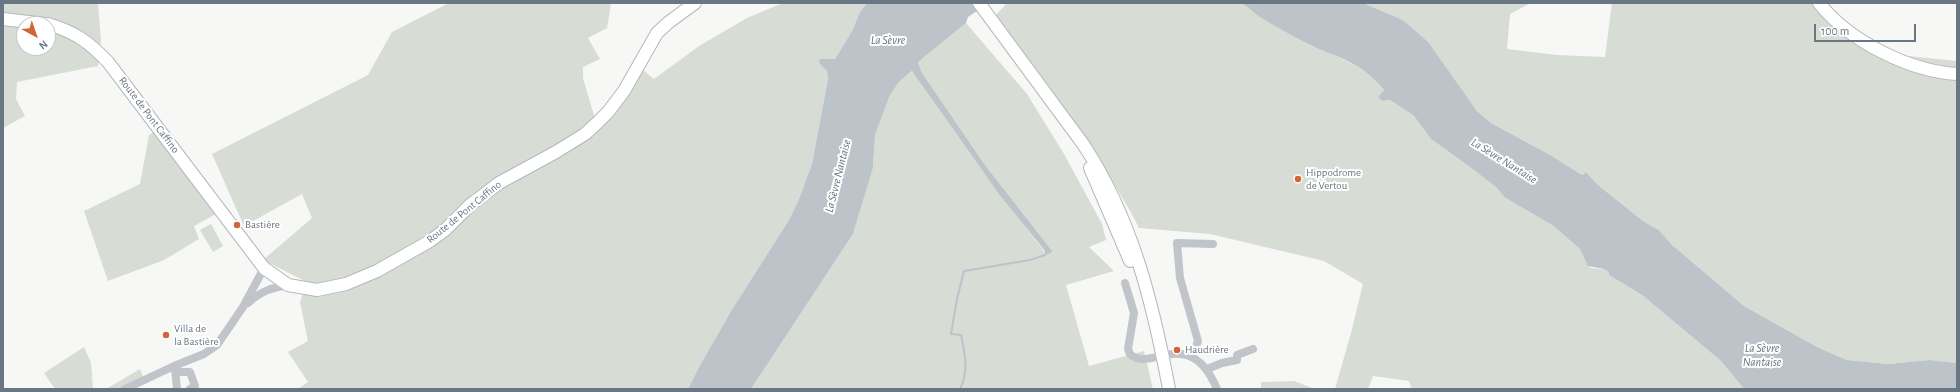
<!DOCTYPE html>
<html>
<head>
<meta charset="utf-8">
<style>
  body { margin:0 }
  #map { position:relative; width:1960px; height:392px; overflow:hidden; background:#f7f7f5; font-family:"Alegreya Sans",sans-serif }
  canvas { display:block }
  .frame { position:absolute; inset:0; border:4px solid #697683; pointer-events:none }
  .north { position:absolute; left:16px; top:16px; width:40px; height:40px; box-sizing:border-box; background:#fff; border:1px solid #c3c8cd; border-radius:50%; rotate:140deg; font-size:11px; font-weight:700; line-height:16px; text-align:center; color:#697683 }
  .north::after { content:''; display:block; margin:auto; width:14px; height:18px; background:#d2643a; clip-path:polygon(50% 0,100% 100%,50% 72%,0 100%) }
  .scale { position:absolute; left:1814px; top:24px; width:102px; height:18px; box-sizing:border-box; border:2px solid #697683; border-top:0; padding-left:5px; font-size:12px; line-height:14px; white-space:nowrap; color:#697683; -webkit-text-stroke:3px #fff; paint-order:stroke }
</style>
</head>
<body>
<div id="map">
<canvas width="1960" height="392"></canvas>
<div class="frame"></div>
<div class="north">N</div>
<div class="scale">100 m</div>
</div>
<script>
const ctx = document.querySelector('canvas').getContext('2d');
ctx.lineJoin = 'round';
function fill(path, color) { ctx.fillStyle = color; ctx.fill(path, 'evenodd'); }
function strokePath(path, color, width, dash) { ctx.strokeStyle = color; ctx.lineWidth = width; ctx.lineCap = dash ? 'butt' : 'round'; ctx.setLineDash(dash || []); ctx.stroke(path); }
function label(font, color, halo, rows, align = 'center') {
  ctx.font = font + ' "Alegreya Sans",sans-serif'; ctx.lineWidth = 4; ctx.setLineDash([]); ctx.textBaseline = 'middle'; ctx.strokeStyle = halo; ctx.fillStyle = color; for (const [text, x, y, turn = 0] of rows) {
    ctx.save(); ctx.translate(x, y); ctx.rotate((+turn || 0) * Math.PI / 180); ctx.textAlign = isNaN(turn) ? turn : align; if (halo) ctx.strokeText(text, 0, 0); ctx.fillText(text, 0, 0); ctx.restore();
  }
}
fill(new Path2D(`
  M3 3H98L101 40 98 66 17 82 16 99 25 116 3 128ZM24 24H48V48H24Z
  M449 3H611L607 28 588 38 600 59 583 67V78L595 119 642 69 654 79 699 46 747 18 783 3H867L860 12 852 31 835 59 819 63 827 71 828 79 812 164 799 199 789 220 731 311 698 369 688 389H298L308 382 288 352 308 341 300 302 307 282 263 260 312 218 302 194 244 226 212 154 368 75 392 32Z
  M1007 3H1241L1247 5 1259 16 1360 68 1372 76 1384 90 1378 97 1382 101 1390 100 1414 116 1431 139 1474 170 1497 188 1504 197 1552 225 1580 249 1590 268 1604 269 1609 272V275L1642 295 1721 361 1744 389H1412L1409 381 1373 376 1368 389H1335L1351 333 1363 284 1324 261 1210 234 1139 228C1129 207 1116 188 1104 168 1071 115 1034 65 995 16Z
  M1363 3H1531L1510 14 1507 49 1557 55 1605 57 1612 3H1825L1857 33 1898 55 1957 61V363L1930 360 1888 364 1847 360 1819 348 1744 306 1671 244 1659 230 1643 221 1598 185 1586 172 1582 175 1552 156 1491 123 1477 111 1427 42 1403 20Z
  M966 23 1027 94 1064 154 1102 224 1106 240 1089 247 1114 271 1066 285 1089 366 1144 351 1153 389H751L853 234 873 168 875 135 890 95 899 82 913 71C955 133 998 193 1045 252V254L1053 252 985 165 922 73 918 62Z
  M157 130 216 214 194 226 199 239 164 260 108 281 84 211 140 184 149 135Z
  M211 224 223 246 213 252 200 230Z
  M84 347 91 363 93 389H55L44 373Z
  M140 369 143 377 121 389H106Z
  M1294 381 1315 389H1261V382Z`), '#d7dcd4');
fill(new Path2D(`
  M867 3H989L968 17 966 23 918 62 922 73 985 165 1053 252 1045 255V251L999 194 912 71 899 82 890 95 875 135 873 168 853 234 751 389H688L698 369 731 311 789 220 799 199 812 164 828 79 827 71 819 63 820 59H835L852 31 860 12Z
  M1241 3H1363L1403 20 1428 42 1477 111 1491 123 1552 156 1582 175 1586 172 1598 185 1643 221 1659 230 1671 244 1744 306 1819 348 1847 360 1888 364 1930 360 1957 363V389H1744L1721 361 1642 295 1609 275V272L1604 269 1588 266 1580 249 1552 225 1504 197 1497 188 1474 170 1431 139 1414 116 1390 100 1382 101 1378 97 1384 90C1365 66 1344 59 1317 48 1298 39 1278 28 1260 17 1253 13 1249 6 1241 3Z`), '#bcc4ca');
strokePath(new Path2D(`
  M960 389C969 371 965 354 961 335L951 334 957 299 964 271 1030 260 1045 255`), '#bcc4ca', 2);
const secondary = new Path2D(`
  M979 3 1083 144C1132 218 1153 303 1169 389
  M1819 3C1849 41 1909 71 1957 74
  M3 19 46 24
  M48 24C75 32 89 42 108 62L264 268 288 285 317 290 346 284 377 271 430 241 445 230 470 205 499 183 556 152 585 134 596 124 608 112 624 91 657 33 669 22 695 3
  M1090 168 1130 261`);
strokePath(secondary, '#b4b8bc', 14);
strokePath(new Path2D(`
  M1125 283 1134 313 1128 349 1130 354C1150 374 1189 323 1217 389
  M248 303C261 291 271 288 288 285
  M1192 356 1198 341 1180 278 1177 243 1213 244
  M175 368 177 389
  M1207 369 1222 363 1237 360V355L1253 349
  M176 372H190L195 386 190 389
  M125 389 174 366 204 354 217 345 243 307 264 268`), '#c1c4c8', 8);
strokePath(secondary, '#fff', 12);
for (const [x, y, r, color] of [
  [1298,179,4,"#d2643a"],
  [237,225,4,"#d2643a"],
  [166,335,4,"#d2643a"],
  [1177,350,4,"#d2643a"]
]) { const dot = new Path2D(); dot.arc(x, y, r, 0, 2 * Math.PI); ctx.fillStyle = color; ctx.fill(dot); strokePath(dot, '#fff', 1.5); }
label('11px', '#697683', '#fff', [
  ["Route de Pont Caffino",149,115,53],
  ["Route de Pont Caffino",464,212,-39]
]);
label('11px', '#697683', '#fff', [
  ["Hippodrome",1306,173],
  ["de Vertou",1306,186],
  ["Bastière",245,225],
  ["Villa de",174,329],
  ["la Bastière",174,342],
  ["Haudrière",1185,350]
], 'left');
label('italic 12px', '#65777f', '#fff', [
  ["La Sèvre",888,40],
  ["La Sèvre Nantaise",1504,161,32],
  ["La Sèvre Nantaise",838,176,-76],
  ["La Sèvre",1762,348],
  ["Nantaise",1762,362]
]);
</script>
</body>
</html>
